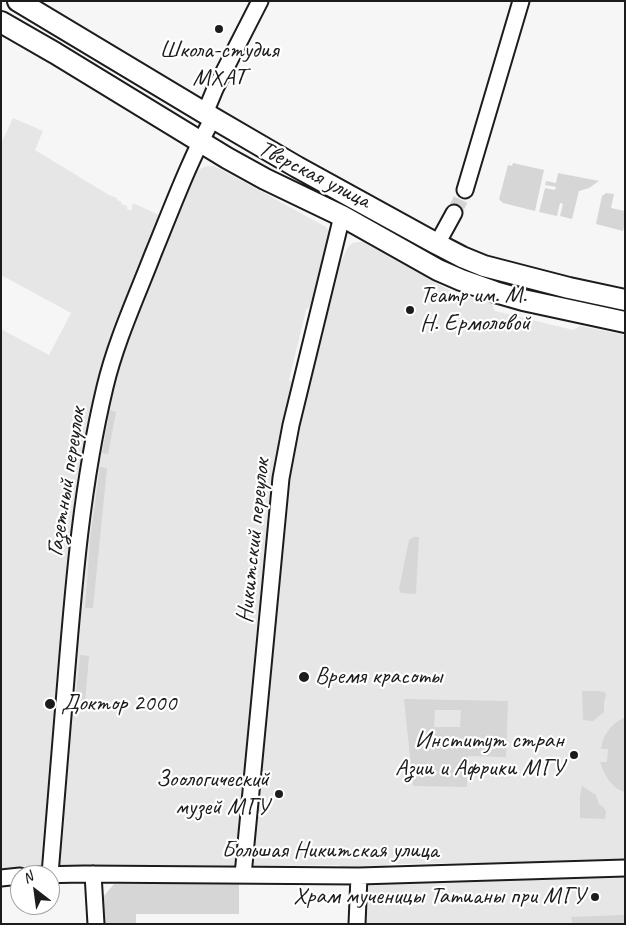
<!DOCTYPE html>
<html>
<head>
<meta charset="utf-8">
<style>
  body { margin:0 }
  #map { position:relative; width:626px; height:925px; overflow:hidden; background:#f6f6f6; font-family:Caveat,sans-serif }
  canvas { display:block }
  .frame { position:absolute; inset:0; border:2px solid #1c1c1c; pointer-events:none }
  .north { position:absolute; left:10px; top:865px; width:50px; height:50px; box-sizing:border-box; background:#fff; border:1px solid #a4a4a4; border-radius:50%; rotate:330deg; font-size:14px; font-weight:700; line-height:20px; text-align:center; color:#1c1c1c }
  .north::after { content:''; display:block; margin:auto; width:18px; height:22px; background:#1c1c1c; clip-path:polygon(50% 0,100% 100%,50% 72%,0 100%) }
</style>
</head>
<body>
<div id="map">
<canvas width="626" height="925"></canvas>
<div class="frame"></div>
<div class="north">N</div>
</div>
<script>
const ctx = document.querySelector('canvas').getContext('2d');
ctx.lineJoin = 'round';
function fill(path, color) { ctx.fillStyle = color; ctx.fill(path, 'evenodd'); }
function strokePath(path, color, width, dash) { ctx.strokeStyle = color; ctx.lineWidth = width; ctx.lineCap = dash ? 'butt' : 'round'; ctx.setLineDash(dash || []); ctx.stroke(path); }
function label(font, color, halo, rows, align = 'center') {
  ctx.font = font + ' Caveat,sans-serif'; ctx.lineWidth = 4.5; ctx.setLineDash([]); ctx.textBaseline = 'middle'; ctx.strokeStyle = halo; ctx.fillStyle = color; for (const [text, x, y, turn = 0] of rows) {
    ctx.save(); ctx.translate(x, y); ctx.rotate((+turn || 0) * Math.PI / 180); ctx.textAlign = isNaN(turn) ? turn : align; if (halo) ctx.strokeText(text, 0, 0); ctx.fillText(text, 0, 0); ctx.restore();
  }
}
fill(new Path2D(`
  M13 118 43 131 35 150 109 195 117 198V200L122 202 121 204 127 206V209L131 211 133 203 161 216 124 308 101 368 95 405 44 861 42 866 38 868 28 869 23 866 1 869V329L49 355 71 313 1 275V144Z
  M207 166H213L224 171 326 227 330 232 315 301 306 310 289 380 295 382 269 542 265 548 260 617 263 624 238 865 235 870 62 867 58 865 84 541 97 451 112 384 195 173 202 168Z
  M358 242H363L453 292 492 304 495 311 573 330 580 326 625 335V861L389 864 381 869 343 870 339 865 284 866 279 869 253 868 250 863 251 838 256 831 266 726 263 720 265 704 268 699 288 480 298 428 341 262 348 247 353 243Z
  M625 875V924H360L364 882Z`), '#e6e6e6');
fill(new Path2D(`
  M513 163 544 170 535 211 503 203 499 199 508 165 512 166Z
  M558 173 599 181 589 188 579 191 572 219 560 216 563 204 560 203 557 216 539 212 545 188 555 190 556 187 545 185 546 181 556 183Z
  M606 193 614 194 611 208 625 211V223L623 231 596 224 602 196Z
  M110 410 116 412 108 454 102 453Z
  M100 467 107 468 93 608H85L90 540Z
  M414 537H419L416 594 401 593 399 589 409 540Z
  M80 655 89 656 85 703H75Z
  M582 691H598L605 692 606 695 604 702V712L593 721 583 720Z
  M404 699 508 701 506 757 468 756 467 787 413 786ZM435 710H461L460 727H434Z
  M623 718H625V792C612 789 604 774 600 762H607L608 749H601C603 734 610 726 623 718Z
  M582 786 596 795 599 804 604 808 606 811 605 819 580 818V796Z
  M114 884H239V914H136V924H104L102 898Z
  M624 915 625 924H573L571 917Z`), '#d6d6d6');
strokePath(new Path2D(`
  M454 213 465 190`), '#d5d5d5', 15, [15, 8]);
const minor = new Path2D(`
  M205 113 215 89 260 1
  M465 190 521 1
  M437 244 454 213
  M50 874C55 809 61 744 66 679 74 581 82 483 105 387 116 341 136 298 153 254 172 208 189 161 213 118
  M93 874 96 924
  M36 875 84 874 359 876 625 868
  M243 875 281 478 291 425 342 216
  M1 878 20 876
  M357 924 359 876`);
const major = new Path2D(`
  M18 1 213 118 297 167 437 244 462 257 484 266 569 288 625 300
  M1 22 55 53 227 158 265 179 342 216 438 270 461 280 495 292 523 300 625 322`);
strokePath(minor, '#1c1c1c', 19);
strokePath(major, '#1c1c1c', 24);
strokePath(minor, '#fff', 15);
strokePath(major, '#fff', 20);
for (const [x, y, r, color] of [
  [219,29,5,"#1c1c1c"],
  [410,310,5,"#1c1c1c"],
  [304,677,6,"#1c1c1c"],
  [50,704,6,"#1c1c1c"],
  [574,755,5,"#1c1c1c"],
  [279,794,5,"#1c1c1c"],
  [595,897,5,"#1c1c1c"]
]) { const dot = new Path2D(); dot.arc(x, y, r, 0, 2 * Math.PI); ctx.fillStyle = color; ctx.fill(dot); strokePath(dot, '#fff', 2); }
label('24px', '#1c1c1c', '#fff', [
  ["Школа-студия",219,51,"center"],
  ["МХАТ",219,79,"center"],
  ["Театр им. М.",420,296],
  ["Н. Ермоловой",420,324],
  ["Время красоты",315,677],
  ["Доктор 2000",61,704],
  ["Институт стран",564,741,"right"],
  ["Азии и Африки МГУ",564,769,"right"],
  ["Зоологический",269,780,"right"],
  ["музей МГУ",269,808,"right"],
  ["Храм мученицы Татианы при МГУ",585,897,"right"]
], 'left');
label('24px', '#1c1c1c', '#fff', [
  ["Тверская улица",314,175,27],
  ["Газетный переулок",67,482,-81],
  ["Никитский переулок",254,541,-84],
  ["Большая Никитская улица",330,851]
]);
</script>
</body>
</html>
